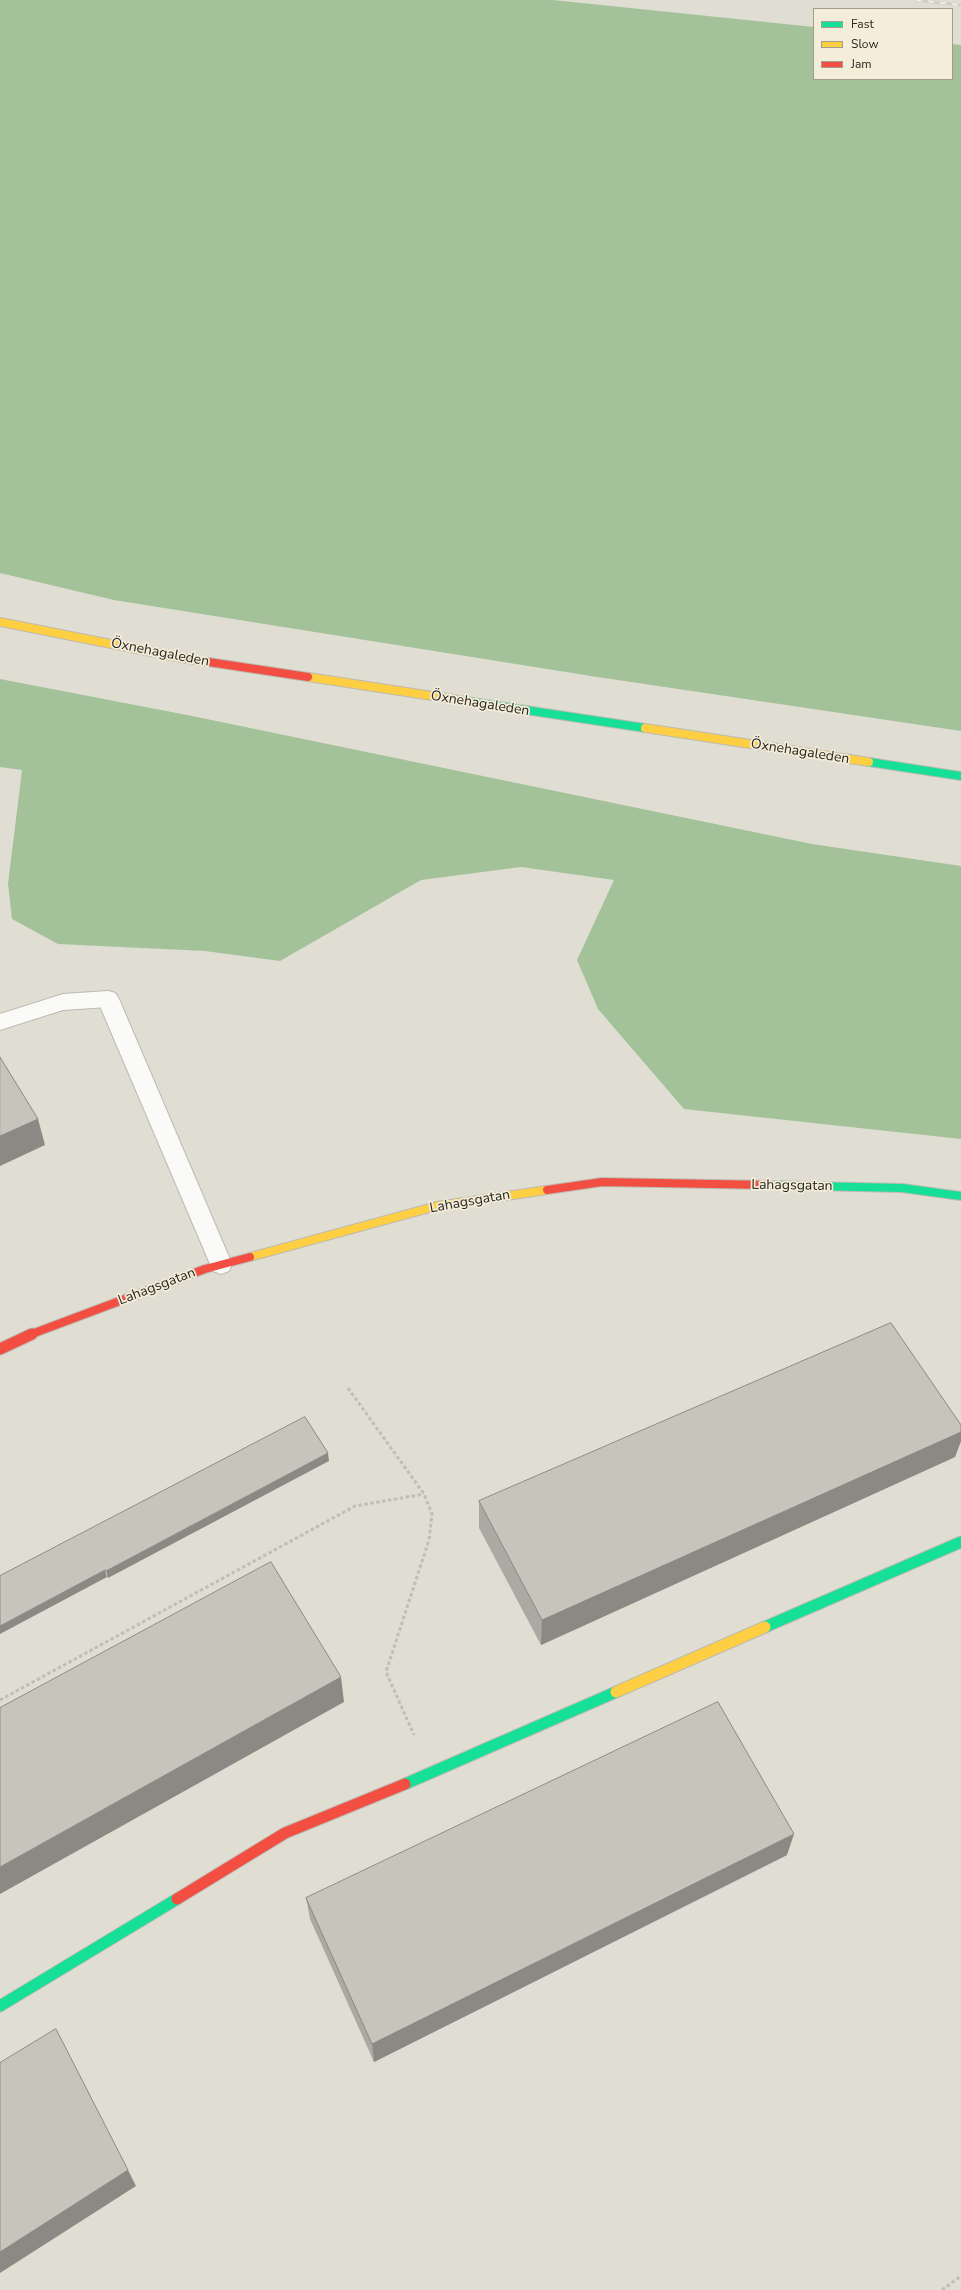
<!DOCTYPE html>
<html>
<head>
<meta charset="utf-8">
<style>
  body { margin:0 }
  #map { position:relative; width:961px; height:2290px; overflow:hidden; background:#e0ddd3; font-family:"Nunito Sans",sans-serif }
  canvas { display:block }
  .legend { position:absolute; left:813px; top:8px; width:140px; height:72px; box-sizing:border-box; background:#f3edda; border:1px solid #a29d8f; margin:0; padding:5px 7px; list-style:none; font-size:12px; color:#28261f }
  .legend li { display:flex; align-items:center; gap:8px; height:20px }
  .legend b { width:20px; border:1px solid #a29d8f }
</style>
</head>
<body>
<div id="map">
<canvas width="961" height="2290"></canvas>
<ul class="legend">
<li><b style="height:5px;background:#16e098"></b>Fast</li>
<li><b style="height:5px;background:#ffcf43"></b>Slow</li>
<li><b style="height:5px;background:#f24e42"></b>Jam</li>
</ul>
</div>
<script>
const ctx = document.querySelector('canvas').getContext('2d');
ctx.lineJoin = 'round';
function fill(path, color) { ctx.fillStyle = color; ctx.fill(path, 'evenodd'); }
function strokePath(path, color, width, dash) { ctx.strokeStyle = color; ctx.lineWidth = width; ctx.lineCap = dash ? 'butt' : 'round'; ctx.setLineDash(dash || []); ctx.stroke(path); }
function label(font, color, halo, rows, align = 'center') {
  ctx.font = font + ' "Nunito Sans",sans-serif'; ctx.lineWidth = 3.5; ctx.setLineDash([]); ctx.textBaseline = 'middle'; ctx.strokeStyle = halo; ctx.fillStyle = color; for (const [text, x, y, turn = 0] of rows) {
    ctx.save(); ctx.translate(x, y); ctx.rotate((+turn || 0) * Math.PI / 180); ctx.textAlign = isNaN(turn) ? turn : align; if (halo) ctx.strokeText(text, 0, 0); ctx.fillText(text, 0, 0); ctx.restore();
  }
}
fill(new Path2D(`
  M0 0H553L814 27V79H952V44L961 45V731L591 676 114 600 0 573Z
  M0 679 192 716 812 844 961 866V1139L684 1109 598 1009 577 960 614 880 521 867 421 880 280 961 205 951 58 944 12 919 8 884 22 770 0 767Z`), '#a3c299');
const lane = new Path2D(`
  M108 991 115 993 119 999 232 1264 229 1271 221 1274 213 1271 210 1264 97 999 101 993Z`);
const street = new Path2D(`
  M108 991 115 993 119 999 115 1005 108 1007 63 1010 0 1030V1014L63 994Z`);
const fastFar1 = new Path2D(`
  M459 700 645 728
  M869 762 961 776
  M769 1185 902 1188 961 1196`);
const fast = new Path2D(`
  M765 1627 961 1542
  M405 1784 616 1692
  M0 2006 177 1899`);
const slowFar1 = new Path2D(`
  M0 622 182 658
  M308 677 459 700
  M645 728 869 762
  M250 1257 437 1206 547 1190`);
const slow = new Path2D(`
  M616 1692 765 1627`);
const jamFar1 = new Path2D(`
  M182 658 308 677
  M547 1190 602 1182 769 1185
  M29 1335 205 1269 250 1257`);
const jam = new Path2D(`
  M0 1349 32 1334
  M177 1899 285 1833 405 1784`);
strokePath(lane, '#bdbab3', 2);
strokePath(street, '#bdbab3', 2);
strokePath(fastFar1, '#bdbab3', 10);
strokePath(fast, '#bdbab3', 13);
strokePath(slowFar1, '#bdbab3', 10);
strokePath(slow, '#bdbab3', 13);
strokePath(jamFar1, '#bdbab3', 10);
strokePath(jam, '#bdbab3', 13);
strokePath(new Path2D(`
  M348 1388 424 1494 432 1514 429 1540 386 1672 414 1735
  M0 1700 355 1506 424 1494
  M942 2290 961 2276`), '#bebeba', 3, [3.5, 2.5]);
fill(lane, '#fafaf8');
fill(street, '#fafaf8');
strokePath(fastFar1, '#16e098', 8);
strokePath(fast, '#16e098', 11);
strokePath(slowFar1, '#ffcf43', 8);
strokePath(slow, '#ffcf43', 11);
strokePath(jamFar1, '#f24e42', 8);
strokePath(jam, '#f24e42', 11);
const rail = new Path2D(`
  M916 0 961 5`);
strokePath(rail, '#cfceca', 3);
strokePath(rail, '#f3edda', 2, [6]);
fill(new Path2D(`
  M961 1425V1441L955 1457 541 1645 479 1528V1501Z
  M787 1855 374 2062 310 1919 306 1898Z`), '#aba9a2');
fill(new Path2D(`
  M38 1119 45 1145 0 1166V1136Z
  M961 1432V1441L955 1457 541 1645 542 1620Z
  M328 1453 329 1461 108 1578 106 1571Z
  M105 1570 107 1577 0 1634V1626Z
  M341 1677 344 1702 0 1894V1867Z
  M794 1834 787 1855 374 2062 372 2044Z
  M128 2170 136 2186 0 2273V2252Z`), '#8b8984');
const building = new Path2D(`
  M0 1057 38 1119 0 1136Z
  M891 1323 961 1425V1432L542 1620 479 1501Z
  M305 1417 328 1453 106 1571 105 1570 0 1626V1576Z
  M271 1562 341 1677 0 1867V1708Z
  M718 1702 794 1834 372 2044 306 1898Z
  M56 2029 128 2170 0 2252V2063Z`);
fill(building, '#c7c4bc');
strokePath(building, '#8b8984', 1);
label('14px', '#28261f', '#f3edda', [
  ["Öxnehagaleden",160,653,11],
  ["Öxnehagaleden",480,704,9],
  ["Öxnehagaleden",800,752,9],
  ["Lahagsgatan",792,1186,1],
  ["Lahagsgatan",470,1202,-10],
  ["Lahagsgatan",157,1287,-21]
]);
</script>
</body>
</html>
